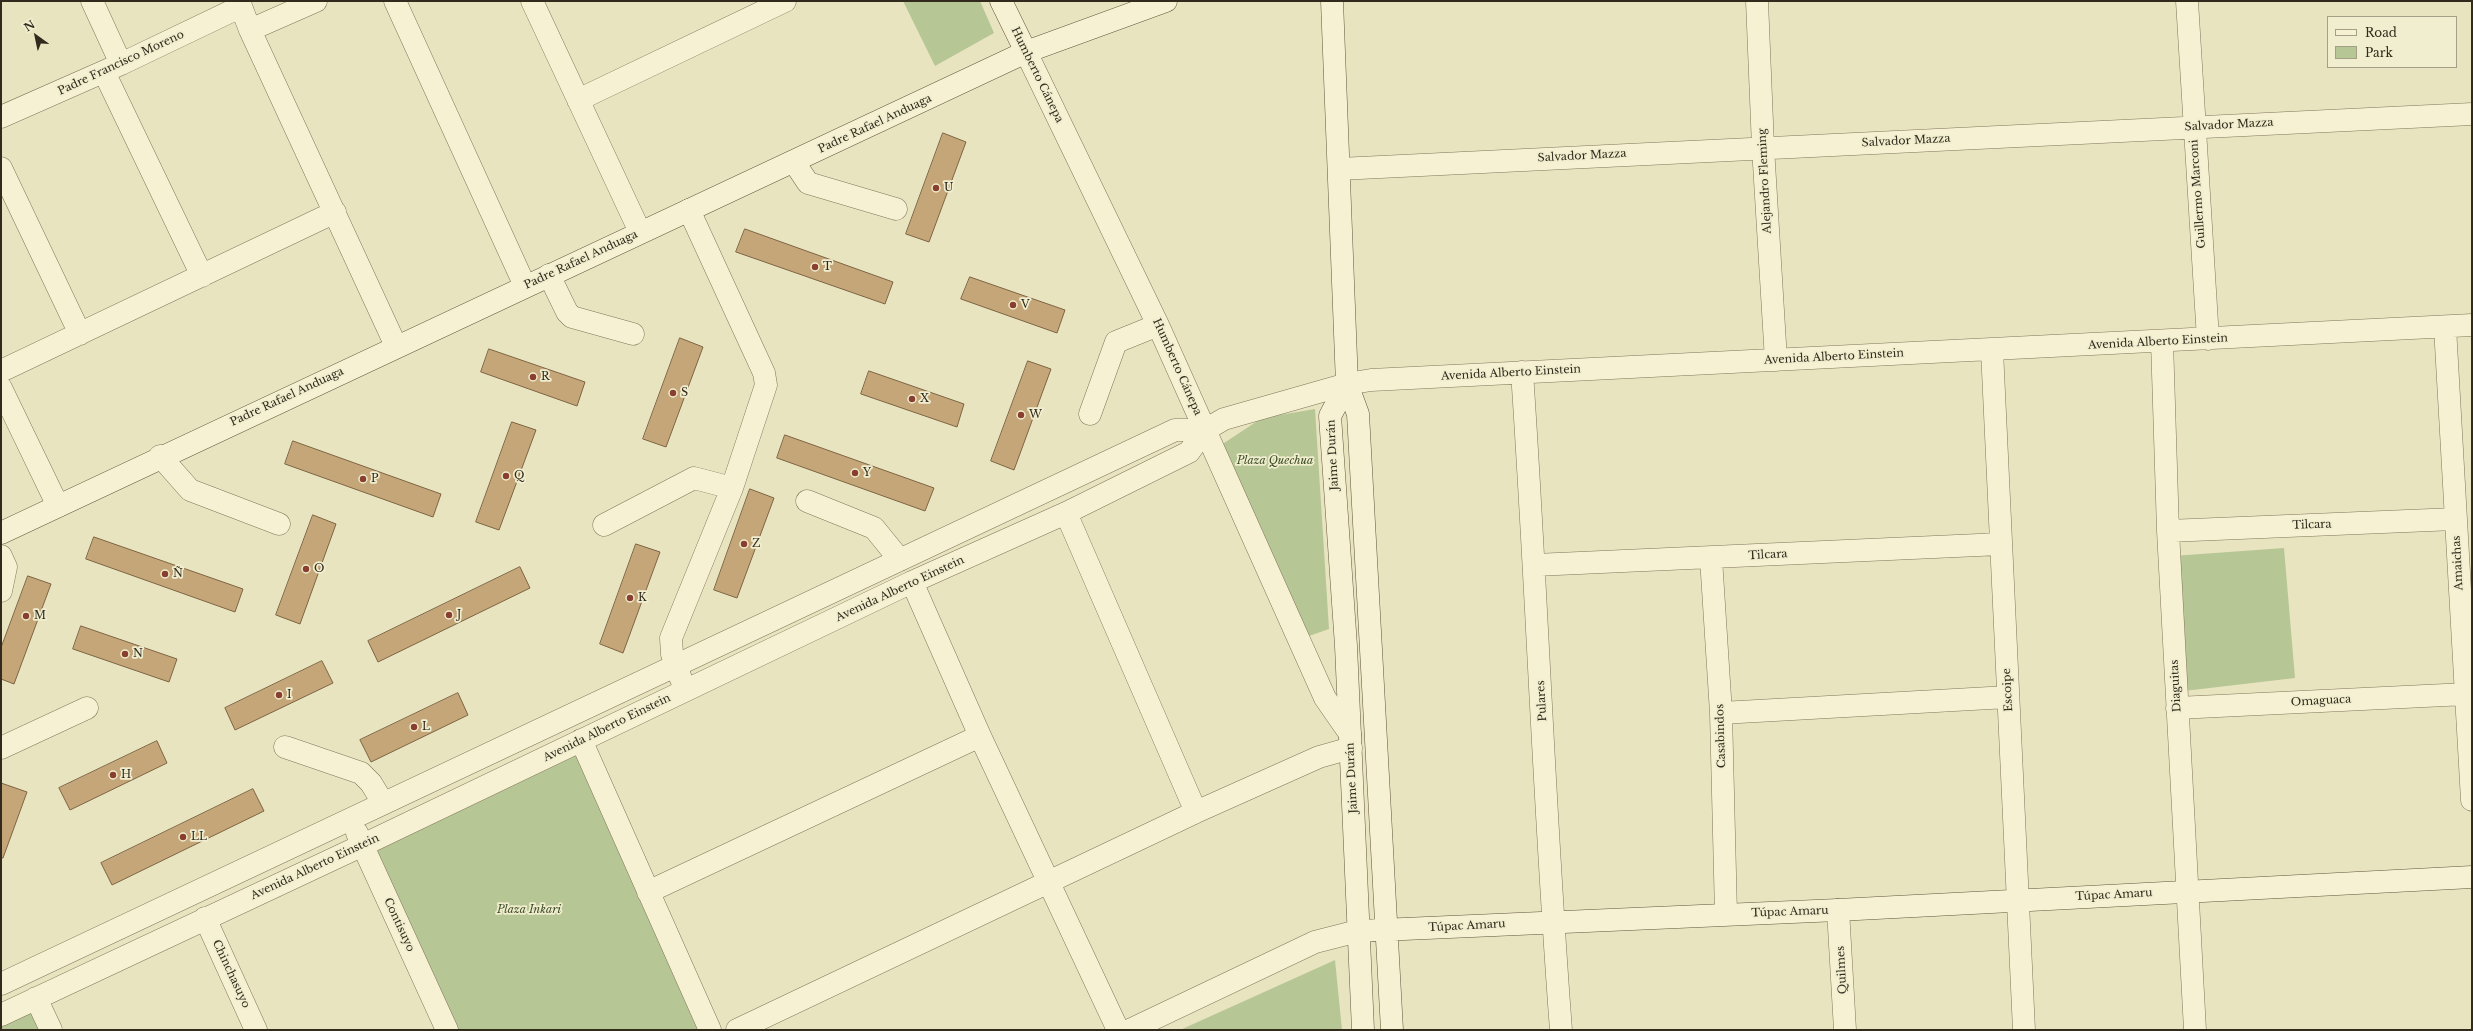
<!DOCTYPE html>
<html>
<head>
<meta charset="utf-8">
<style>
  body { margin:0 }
  #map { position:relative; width:2473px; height:1031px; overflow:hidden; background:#e9e4c0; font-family:"Libre Baskerville",serif }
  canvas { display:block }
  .frame { position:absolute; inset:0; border:2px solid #312a1d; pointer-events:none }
  .legend { position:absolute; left:2327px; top:16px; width:130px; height:52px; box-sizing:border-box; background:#f1eecf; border:1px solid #a4a088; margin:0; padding:5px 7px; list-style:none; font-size:12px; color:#312a1d }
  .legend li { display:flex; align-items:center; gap:8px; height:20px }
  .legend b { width:20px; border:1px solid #a4a088 }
  .north { position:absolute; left:16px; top:16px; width:40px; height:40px; -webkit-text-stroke:3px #f1eecf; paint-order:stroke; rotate:327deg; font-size:11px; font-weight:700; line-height:16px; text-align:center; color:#312a1d }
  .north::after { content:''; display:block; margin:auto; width:14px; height:18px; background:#312a1d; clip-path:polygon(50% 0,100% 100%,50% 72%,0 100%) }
</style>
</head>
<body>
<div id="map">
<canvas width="2473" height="1031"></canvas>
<div class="frame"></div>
<ul class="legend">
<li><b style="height:5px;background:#f5f1d2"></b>Road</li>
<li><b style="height:11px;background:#b7c695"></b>Park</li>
</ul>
<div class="north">N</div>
</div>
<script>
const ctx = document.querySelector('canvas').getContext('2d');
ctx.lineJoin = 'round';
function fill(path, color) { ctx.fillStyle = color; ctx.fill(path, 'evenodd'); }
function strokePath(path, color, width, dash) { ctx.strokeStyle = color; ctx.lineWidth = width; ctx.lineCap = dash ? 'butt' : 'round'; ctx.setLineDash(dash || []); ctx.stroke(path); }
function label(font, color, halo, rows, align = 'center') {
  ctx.font = font + ' "Libre Baskerville",serif'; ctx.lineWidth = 3.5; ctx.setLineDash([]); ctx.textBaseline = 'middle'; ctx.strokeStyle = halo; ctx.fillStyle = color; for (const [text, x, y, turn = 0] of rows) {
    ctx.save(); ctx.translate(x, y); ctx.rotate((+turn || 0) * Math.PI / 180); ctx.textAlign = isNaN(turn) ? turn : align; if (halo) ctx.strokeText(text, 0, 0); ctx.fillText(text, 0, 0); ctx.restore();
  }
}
fill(new Path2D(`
  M903 1H980L994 33 935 66Z
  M1315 409 1329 629 1309 636 1221 445 1262 418Z
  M2284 548 2295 678 2184 691 2173 556Z
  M585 751 711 1030H456L371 852Z
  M1335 960 1342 1030H1180Z
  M30 1007 41 1030H1V1023Z`), '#b7c695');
const building = new Path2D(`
  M943 133 966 142 929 242 906 234Z
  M745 229 893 282 885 304 736 252Z
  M970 277 1065 310 1057 333 961 299Z
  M680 338 703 347 666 447 643 439Z
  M489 349 585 382 577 406 481 372Z
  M1028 361 1051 369 1014 470 991 461Z
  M869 371 964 404 957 427 861 394Z
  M512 422 536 430 499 530 476 522Z
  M785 435 934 488 925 511 777 458Z
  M293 441 441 494 433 517 285 464Z
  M750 489 774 498 737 598 714 590Z
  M313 515 336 524 300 624 276 615Z
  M94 537 243 589 235 612 86 559Z
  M636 544 660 552 623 653 600 644Z
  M520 567 530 588 378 662 368 641Z
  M28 576 51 584 14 684 1 679V648Z
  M81 626 177 659 169 682 73 649Z
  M322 661 333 683 235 730 225 708Z
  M458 693 468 715 371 762 360 740Z
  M157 741 167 763 70 810 59 788Z
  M1 783 27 792 3 858H1Z
  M253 789 264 811 112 885 101 863Z`);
fill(building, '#c4a679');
strokePath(building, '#7d6442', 1);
const street = new Path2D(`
  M92 1 121 64
  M239 1 250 30 396 346
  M395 1 525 286
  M532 1 640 232
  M1757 1 1763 147 1776 360
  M2187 1 2208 339
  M250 30 316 1
  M1026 52 1158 325 1325 698 1350 734
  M104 72 202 276
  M578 100 785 1
  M1 117 121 64 240 7
  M794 162 808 183 896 209
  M1 168 80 334
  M1339 169 2472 114
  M549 275 567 312 572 317 633 334
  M2445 327 2472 800
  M2162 341 2168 531 2195 1030
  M1992 350 2024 1030
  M1 371 335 212
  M1522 372C1537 591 1544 811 1561 1030
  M1 388 58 506
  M1090 414 1116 342 1158 325
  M160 456 190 490 279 524
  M807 501 874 528 900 560
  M1066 513 1196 812
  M604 525 694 478 732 488
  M2168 531 2455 519
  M1 556 6 567 1 591
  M1711 558 1721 713 1726 914
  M1535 565 2001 544
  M912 582 980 736 1118 1030
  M681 679 672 654 671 638 732 488 766 385 764 373 689 210
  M2177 708 2466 694
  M1721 713 2008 697
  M581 740 710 1030
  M285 747 361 773 371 783 383 803
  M1 748 87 708
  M357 833 447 1030
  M648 892 980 736
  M1838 910 1845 1030
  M205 918 256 1030
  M1 984 1175 430H1205
  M36 998 51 1030
  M1 1015 363 845 912 582 1066 513 1189 452 1205 430 1224 419 1347 384 1371 380 2472 325
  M737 1030 1196 812 1319 757 1351 748
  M1130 1030 1315 942 1358 931`);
const secondary = new Path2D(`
  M1001 1 1026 52
  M1332 1 1347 384 1358 414 1392 1030
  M1347 384 1330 416 1346 646 1363 1030
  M1 533 1026 52 1166 1
  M1358 931 1838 910 2472 877`);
strokePath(street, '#80755a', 23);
strokePath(secondary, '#62563d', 23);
strokePath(street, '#f5f1d2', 22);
strokePath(secondary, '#f5f1d2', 22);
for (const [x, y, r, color] of [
  [936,188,4,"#893f2f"],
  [815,267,4,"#893f2f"],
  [1013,305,4,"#893f2f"],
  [533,377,4,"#893f2f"],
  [673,393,4,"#893f2f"],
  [912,399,4,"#893f2f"],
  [1021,415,4,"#893f2f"],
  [855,473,4,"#893f2f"],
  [506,476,4,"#893f2f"],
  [363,479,4,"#893f2f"],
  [744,544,4,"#893f2f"],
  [306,569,4,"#893f2f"],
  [165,574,4,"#893f2f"],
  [630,598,4,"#893f2f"],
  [449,615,4,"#893f2f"],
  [26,616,4,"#893f2f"],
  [125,654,4,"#893f2f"],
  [279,695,4,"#893f2f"],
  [414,727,4,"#893f2f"],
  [113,775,4,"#893f2f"],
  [183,837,4,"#893f2f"]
]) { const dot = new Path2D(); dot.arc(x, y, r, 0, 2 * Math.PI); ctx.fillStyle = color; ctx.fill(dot); strokePath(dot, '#f1eecf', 1.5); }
label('11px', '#312a1d', '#f1eecf', [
  ["Padre Francisco Moreno",121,63,-25],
  ["Humberto Cánepa",1037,75,64],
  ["Padre Rafael Anduaga",875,124,-25],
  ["Salvador Mazza",2229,125,-3],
  ["Salvador Mazza",1906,141,-3],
  ["Salvador Mazza",1582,156,-3],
  ["Alejandro Fleming",1765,181,-93],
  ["Guillermo Marconi",2198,194,-94],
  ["Padre Rafael Anduaga",581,260,-25],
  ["Avenida Alberto Einstein",2158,342,-3],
  ["Avenida Alberto Einstein",1834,357,-3],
  ["Humberto Cánepa",1177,367,66],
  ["Avenida Alberto Einstein",1511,373,-3],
  ["Padre Rafael Anduaga",287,397,-25],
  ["Jaime Durán",1333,455,-93],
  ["Tilcara",2312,525,-2],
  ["Tilcara",1768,555,-3],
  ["Amaichas",2458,563,-93],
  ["Avenida Alberto Einstein",900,589,-25],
  ["Diaguitas",2176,686,-93],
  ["Escoipe",2008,690,-93],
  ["Pulares",1542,701,-93],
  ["Omaguaca",2321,701,-3],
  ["Avenida Alberto Einstein",607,728,-26],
  ["Casabindos",1721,736,-92],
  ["Jaime Durán",1352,778,-93],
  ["Avenida Alberto Einstein",315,867,-25],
  ["Túpac Amaru",2114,895,-3],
  ["Túpac Amaru",1790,912,-2],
  ["Contisuyo",399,925,65],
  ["Túpac Amaru",1467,926,-3],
  ["Quilmes",1842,970,-93],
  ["Chinchasuyo",231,974,65]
]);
label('11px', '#312a1d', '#f1eecf', [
  ["U",944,188],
  ["T",823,267],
  ["V",1021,305],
  ["R",541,377],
  ["S",681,393],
  ["X",920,399],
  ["W",1029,415],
  ["Y",863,473],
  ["Q",514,476],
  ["P",371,479],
  ["Z",752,544],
  ["O",314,569],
  ["Ñ",173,574],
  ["K",638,598],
  ["J",457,615],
  ["M",34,616],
  ["N",133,654],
  ["I",287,695],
  ["L",422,727],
  ["H",121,775],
  ["LL",191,837]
], 'left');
label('italic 11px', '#3b4c25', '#f1eecf', [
  ["Plaza Quechua",1275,461],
  ["Plaza Inkari",529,910]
]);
</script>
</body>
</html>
